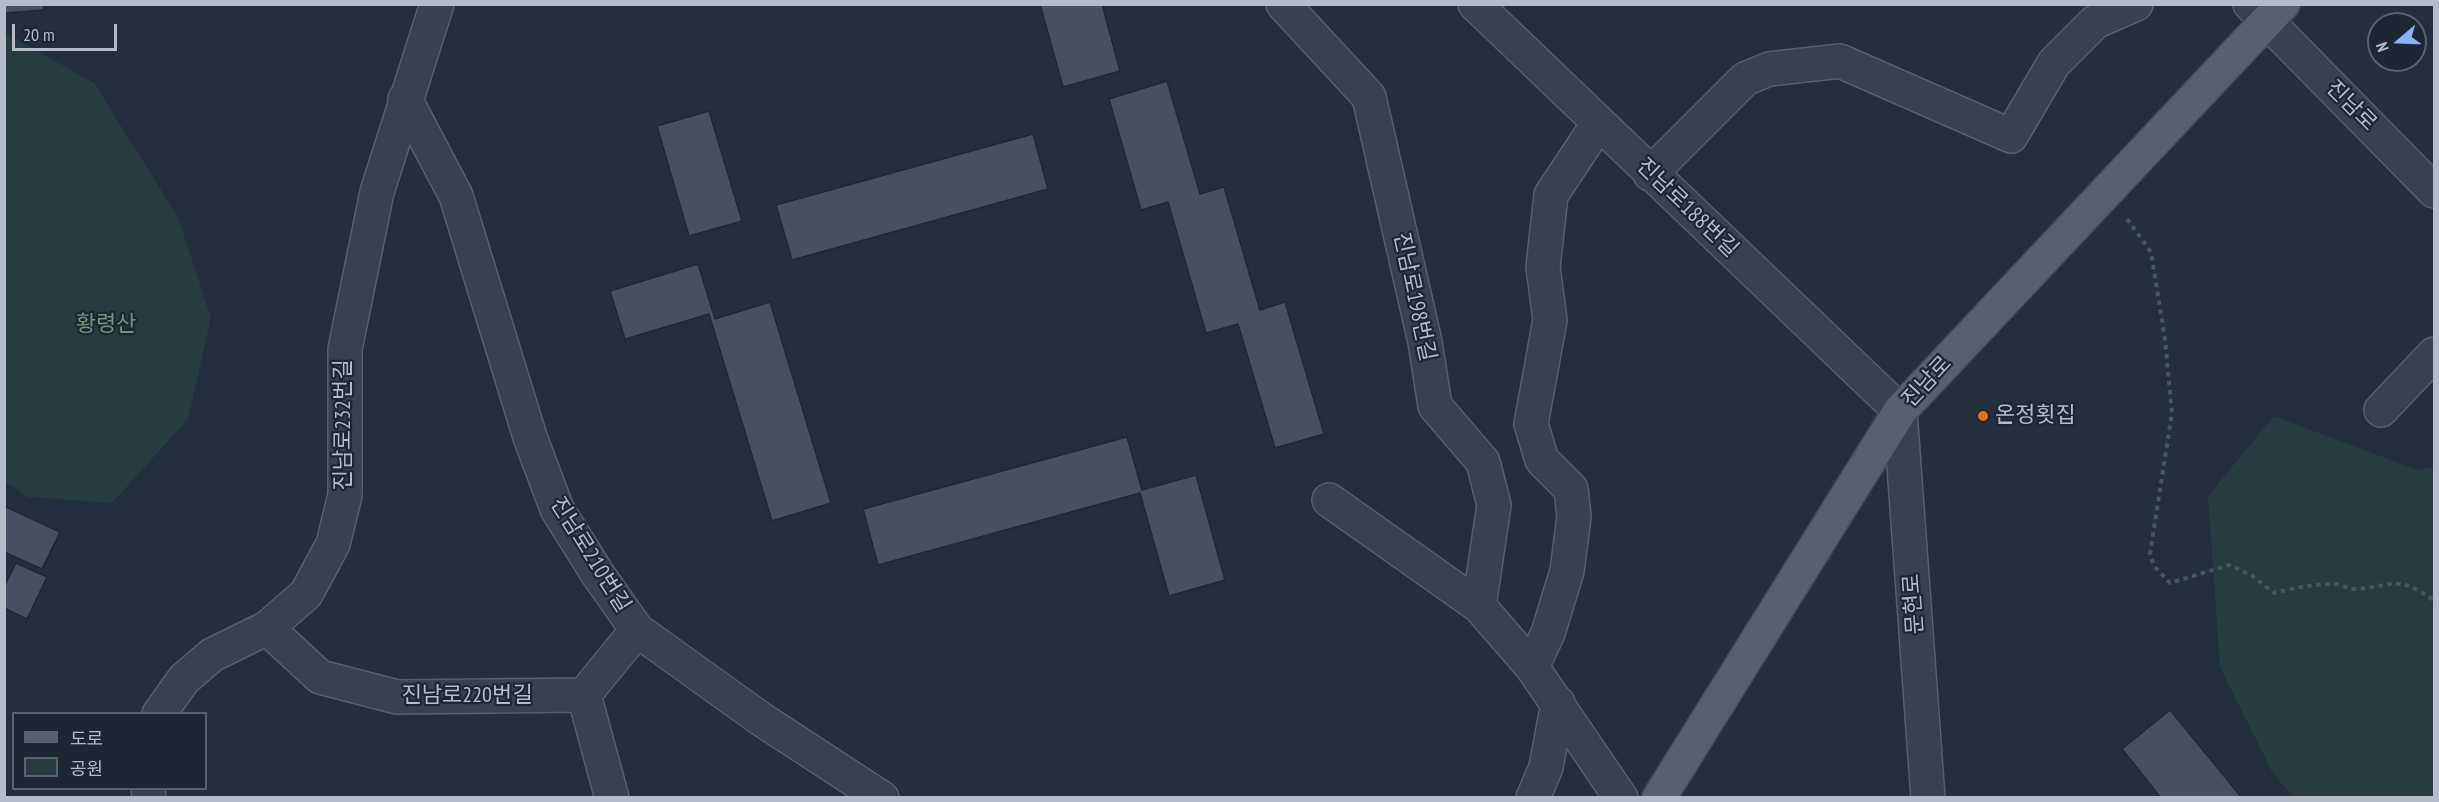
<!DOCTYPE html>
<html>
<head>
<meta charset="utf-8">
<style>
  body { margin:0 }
  #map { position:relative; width:2439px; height:802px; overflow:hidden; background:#242f3e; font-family:"PT Sans Narrow","Noto Sans KR",sans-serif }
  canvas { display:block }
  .frame { position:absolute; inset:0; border:6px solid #b4bcc9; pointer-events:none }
  .legend { position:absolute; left:12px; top:712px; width:195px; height:78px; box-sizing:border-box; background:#1d2633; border:2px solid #59626f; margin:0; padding:8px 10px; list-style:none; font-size:18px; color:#b4bcc9 }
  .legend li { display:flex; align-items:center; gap:12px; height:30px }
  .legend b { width:30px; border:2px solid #59626f }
  .north { position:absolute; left:2367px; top:12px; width:60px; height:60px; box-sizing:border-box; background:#1d2633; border:2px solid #59626f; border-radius:50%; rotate:251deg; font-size:16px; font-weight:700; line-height:24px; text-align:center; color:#b4bcc9 }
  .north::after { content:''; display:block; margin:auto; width:21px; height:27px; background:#8ab4f8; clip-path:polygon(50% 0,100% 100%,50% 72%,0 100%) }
  .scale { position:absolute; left:12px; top:24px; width:105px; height:27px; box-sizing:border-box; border:3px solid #b4bcc9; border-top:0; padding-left:8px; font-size:18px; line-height:21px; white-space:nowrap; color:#b4bcc9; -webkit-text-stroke:4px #1d2633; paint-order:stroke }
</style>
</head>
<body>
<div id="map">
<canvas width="2439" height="802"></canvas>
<div class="frame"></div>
<ul class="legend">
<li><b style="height:8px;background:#56606e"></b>도로</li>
<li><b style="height:16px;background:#263c3f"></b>공원</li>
</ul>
<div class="north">N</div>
<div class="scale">20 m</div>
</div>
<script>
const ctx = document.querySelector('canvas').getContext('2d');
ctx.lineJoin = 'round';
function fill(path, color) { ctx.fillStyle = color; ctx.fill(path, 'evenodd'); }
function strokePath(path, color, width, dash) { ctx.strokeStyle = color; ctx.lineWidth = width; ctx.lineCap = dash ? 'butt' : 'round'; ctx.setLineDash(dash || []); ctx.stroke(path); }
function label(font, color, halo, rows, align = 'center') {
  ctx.font = font + ' "PT Sans Narrow","Noto Sans KR",sans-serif'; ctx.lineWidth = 4.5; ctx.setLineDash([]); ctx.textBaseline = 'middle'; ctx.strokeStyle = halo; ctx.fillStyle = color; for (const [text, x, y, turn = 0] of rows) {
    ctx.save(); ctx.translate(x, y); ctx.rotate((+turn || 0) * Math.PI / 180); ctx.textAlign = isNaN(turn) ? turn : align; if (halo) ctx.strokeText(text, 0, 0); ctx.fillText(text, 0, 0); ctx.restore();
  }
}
fill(new Path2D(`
  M5 33 94 83 178 217 211 318 188 419 112 503 28 497 5 481Z
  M2274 416 2417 470 2434 466V797H2294L2273 774 2220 667 2208 496Z`), '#263c3f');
const building = new Path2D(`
  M4 4H43L44 10 4 13Z
  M1040 4H1102L1120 71 1063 87Z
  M1167 81 1200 194 1224 187 1260 310 1285 302 1324 434 1275 448 1238 324 1206 333 1168 202 1141 210 1109 99Z
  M709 111 742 221 689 236 657 126Z
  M1033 134 1048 189 792 260 776 205Z
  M698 264 715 319 770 302 831 503 772 521 709 314 625 339 610 291Z
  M1127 437 1142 490 1196 475 1225 580 1169 596 1140 493 878 565 863 509Z
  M4 506 60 532 42 569 4 552Z
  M16 563 47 577 27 619 4 608V587Z
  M2170 710 2242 798H2161L2122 749Z`);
fill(building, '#455162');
strokePath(building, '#1f2835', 1.5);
const minor = new Path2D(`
  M1283 4 1369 97 1425 342 1435 406 1483 462 1494 505 1479 606
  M1475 4 1900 411 1928 798
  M2250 4 2434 191
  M405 99 456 196 530 437 557 509 597 573 637 630 761 719 882 798
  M1650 174 1745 79 1769 69 1840 61 2011 136 2054 63 2095 22 2136 4
  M2381 410 2434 354
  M1329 500 1479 606 1532 667 1621 798
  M267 628 320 677 397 697 584 695
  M1532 667 1548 633 1567 571 1574 517 1571 489 1542 460 1531 424 1550 320 1543 267 1551 195 1598 124
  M584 695 612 798
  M584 695 637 630
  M159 714 184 679 212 655 267 628 306 594 333 544 345 495V349L377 192 437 4
  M148 788 149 798
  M1533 798 1546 767 1558 703`);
const major = new Path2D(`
  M1659 798 1900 411 2283 4`);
strokePath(minor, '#565f6c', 36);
strokePath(major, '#414a57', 36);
strokePath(new Path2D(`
  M2127 219 2151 252 2165 339 2172 413 2150 554 2154 566 2170 583 2229 565 2251 575 2274 593C2294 588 2313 584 2334 584 2341 584 2348 590 2356 589 2398 586 2394 574 2434 600`), '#44595c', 4, [4.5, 4.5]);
strokePath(minor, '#38414e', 33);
strokePath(major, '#56606e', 33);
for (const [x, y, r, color] of [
  [1983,416,6,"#e8710a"]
]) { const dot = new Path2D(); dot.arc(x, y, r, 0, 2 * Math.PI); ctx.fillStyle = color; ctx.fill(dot); strokePath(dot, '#1d2633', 2); }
label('22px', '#b4bcc9', '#1d2633', [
  ["진남로",2351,106,45],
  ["진남로188번길",1687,208,44],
  ["진남로198번길",1414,297,78],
  ["진남로",1927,382,-47],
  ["진남로232번길",344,425,-90],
  ["진남로210번길",590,555,58],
  ["문현로",1914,604,-94],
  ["진남로220번길",467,696]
]);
label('22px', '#6b9a76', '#1d2633', [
  ["황령산",106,325]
]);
label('22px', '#b4bcc9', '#1d2633', [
  ["온정횟집",1995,416]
], 'left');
</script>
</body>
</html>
